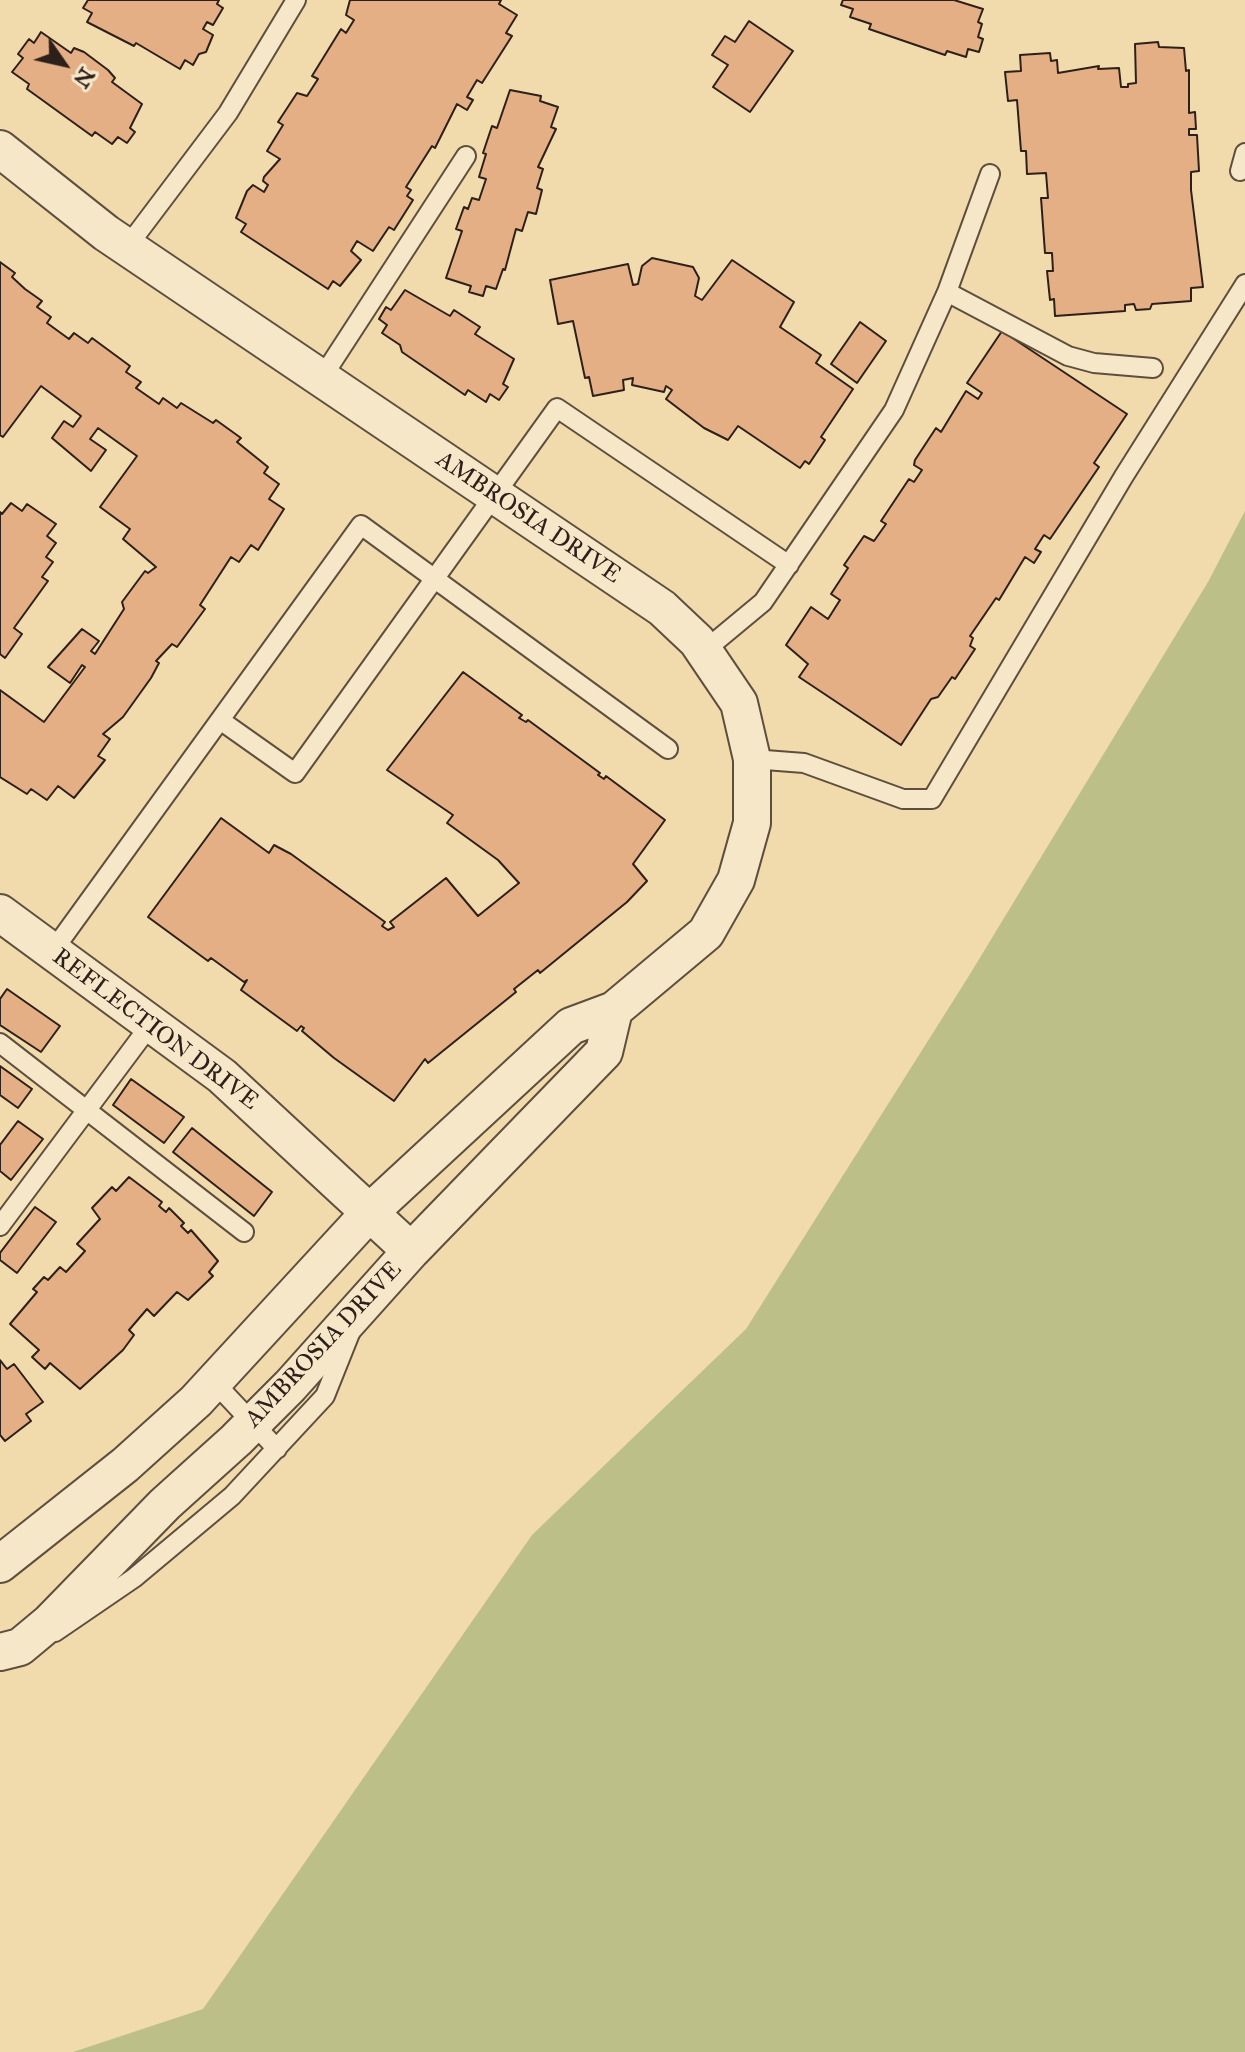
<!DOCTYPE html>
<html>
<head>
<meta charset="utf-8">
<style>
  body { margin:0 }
  #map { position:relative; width:1245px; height:2052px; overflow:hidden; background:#f1daac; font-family:"IM FELL Great Primer",serif }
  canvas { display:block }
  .north { position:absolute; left:24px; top:24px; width:80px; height:80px; -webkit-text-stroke:6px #f6e7c9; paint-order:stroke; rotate:124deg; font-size:22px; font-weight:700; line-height:32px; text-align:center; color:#2d201a }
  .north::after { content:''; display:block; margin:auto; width:28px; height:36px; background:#2d201a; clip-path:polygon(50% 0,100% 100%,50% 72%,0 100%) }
</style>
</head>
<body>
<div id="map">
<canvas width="1245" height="2052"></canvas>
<div class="north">N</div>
</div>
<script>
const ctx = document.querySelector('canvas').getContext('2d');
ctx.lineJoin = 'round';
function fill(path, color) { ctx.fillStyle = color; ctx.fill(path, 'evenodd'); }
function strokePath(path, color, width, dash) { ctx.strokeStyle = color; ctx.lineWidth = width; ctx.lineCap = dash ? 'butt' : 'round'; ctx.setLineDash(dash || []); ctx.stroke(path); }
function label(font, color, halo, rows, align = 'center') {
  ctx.font = font + ' "IM FELL Great Primer",serif'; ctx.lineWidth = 6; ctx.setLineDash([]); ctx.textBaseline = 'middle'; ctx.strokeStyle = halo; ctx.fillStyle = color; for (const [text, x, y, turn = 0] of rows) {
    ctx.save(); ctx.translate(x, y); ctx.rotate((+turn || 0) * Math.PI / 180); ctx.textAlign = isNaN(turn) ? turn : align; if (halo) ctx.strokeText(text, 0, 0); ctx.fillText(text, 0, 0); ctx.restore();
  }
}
fill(new Path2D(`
  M1245 511V2052H73L203 2009 532 1535 746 1329 967 979 1208 582Z`), '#bcbf88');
const building = new Path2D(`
  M88 0H219L217 4 223 8 213 25 207 22 203 29 213 35 206 52 199 54 193 65 185 60 180 69 136 43 134 46 87 22 92 13 83 8Z
  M350 0H501L499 4 517 15 506 33 512 36 482 83 477 80 467 97 473 100 467 110 457 104 435 148 432 146 406 187 411 190 407 196 413 200 394 230 389 227 373 251 357 241 351 251 361 260 340 286 333 281 328 289 241 232 246 224 236 218 247 191 253 185 264 192 268 185 263 181 264 177 280 159 267 151 283 125 278 122 297 93 307 96 318 79 312 76 341 29 346 33 354 20 346 15Z
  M843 0H954L983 9 978 22 982 24 978 37 983 39 979 52 968 49 966 57 947 51 945 55 869 29 871 24 850 17 853 9 841 5Z
  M749 21 793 51 750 112 713 87 728 65 712 55 725 36 735 42Z
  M41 32 71 53 74 48 84 52 108 70 115 78 112 82 142 104 130 128 135 132 127 143 118 137 112 144 95 132 92 136 27 89 29 84 12 72 23 58 18 54 29 39 34 43Z
  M1158 42 1159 47 1184 48 1186 71 1189 70V113L1195 112 1196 129H1189V135H1197L1199 171 1191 172V190L1203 287 1191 288V301L1152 304 1150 309 1136 310 1134 304 1125 305V311L1055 316 1054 299 1050 300 1047 271H1053L1052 253H1045L1041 198H1048L1046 173 1027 174 1026 151H1021L1017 100 1008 101 1005 72 1021 71 1020 55 1050 53 1051 61 1057 60 1058 73 1099 66 1098 69 1119 68 1121 87H1128V84L1136 83 1135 44Z
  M510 90 541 96 540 101 558 107 551 127 556 129 538 167 543 169 537 188 542 190 536 214 528 212 522 231 516 229 505 270 503 269 496 289 486 286 483 296 469 292 471 286 446 278 462 231 456 229 464 207 468 209 472 198 479 200 486 179 479 177 486 154 483 153 492 126 497 128Z
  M652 258 693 267 699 278 695 296 702 300 732 260 794 302 780 327 821 355 816 363 853 389 821 437 825 440 809 464 805 461 800 468 738 426 728 440 704 428 666 399 672 390 666 386 664 392 632 385 633 378 623 380 624 390 593 396 589 377 585 378 573 321 558 324 550 280 628 264 633 285 638 284 642 266Z
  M0 262 15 273 12 277 25 289 42 301 37 307 51 317 47 323 69 339 74 333 88 343 92 338 130 366 126 372 141 382 136 388 159 404 163 398 177 408 181 403 213 423 216 420 241 438 237 442 268 467 264 473 279 484 269 499 284 509 258 550 251 545 239 562 231 557 200 605 205 609 177 647 172 644 156 661 159 663 151 678 123 717 103 734 110 739 98 756 105 760 74 798 58 786 47 800 31 789 27 794 0 777V690L44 722 85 667 82 665 70 683 48 667 82 629 99 641 91 651 95 654 124 609 122 602 145 571 148 573 156 567 123 539 130 529 100 507 137 456 98 428 90 439 106 450 91 471 52 438 64 421 73 427 81 416 41 386 3 437 0 435Z
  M405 290 450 316 454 310 480 327 475 334 514 359 503 384 508 387 499 400 490 394 486 402 468 390 465 395 402 352 400 345 382 333 387 325 379 319 386 307 391 310Z
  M860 322 886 341 857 383 831 364Z
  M1002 331 1127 414 1094 463 1099 467 1050 539 1044 535 1035 549 1041 552 1034 563 1025 557 999 600 996 598 970 636 973 638 970 646 975 649 955 679 952 677 938 697 931 699 901 745 799 677 808 664 786 645 811 607 828 619 840 600 831 594 848 568 844 565 864 536 874 541 886 524 881 521 909 479 914 482 922 470 914 465 915 460 936 428 941 432 966 391 978 399 982 393 967 383Z
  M11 503 22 511 27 504 56 524 47 536 56 543 46 557 53 562 42 577 48 581 14 628 22 634 5 658 0 654V512L2 514Z
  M463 672 522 715 519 718 526 722 528 720 600 773 598 775 604 779 606 776 665 820 633 864 647 881 627 902 540 973 538 970 514 989 516 992 428 1063 425 1059 394 1101 334 1058 302 1031 304 1028 301 1026 297 1031 241 990 247 980 244 982 211 958 208 961 148 917 221 818 269 853 274 845 291 854 385 922 382 926 388 930 394 927 390 922 446 878 478 916 519 883 498 860 447 823 453 815 387 770Z
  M7 989 60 1026 41 1052 0 1025V999Z
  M0 1066 32 1089 18 1108 0 1095Z
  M131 1079 184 1117 164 1143 113 1105Z
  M18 1121 43 1139 11 1180 0 1171V1145Z
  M192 1128 272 1192 254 1216 173 1152Z
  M129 1177 162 1202 159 1206 166 1212 169 1208 184 1223 181 1226 188 1233 191 1230 218 1261 209 1272 213 1276 188 1300 177 1292 154 1316 147 1309 129 1330 134 1335 123 1350 80 1389 50 1363 45 1369 32 1357 39 1350 10 1324 37 1292 33 1289 44 1277 48 1280 60 1267 66 1272 85 1251 77 1244 100 1219 92 1208 112 1187 116 1191Z
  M35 1207 56 1222 17 1273 0 1260V1253Z
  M0 1360 7 1369 14 1364 43 1402 26 1414 31 1421 5 1441 0 1435Z`);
fill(building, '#e4af85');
strokePath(building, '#2d201a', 2);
const lane = new Path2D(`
  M1240 171 1245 153
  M127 247 228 113 296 0
  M947 292 1068 356 1094 363 1153 368
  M321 379 466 156
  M704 651 763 602 894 410 947 292 990 174
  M220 720 295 773 557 408 789 565
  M752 759 804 763 903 799H932L1124 476 1245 284
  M52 952 361 525 668 749
  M0 1043 244 1232
  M0 1226 151 1024
  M214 1382 277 1449
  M55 1632 134 1578 232 1496 325 1396 351 1331`);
const street = new Path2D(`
  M0 149 106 233 662 608 697 641 739 703 752 759V823L736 880 706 933 614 1010 571 1026 371 1211 196 1401 125 1465 0 1564
  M0 913 222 1076 411 1251
  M0 1652 20 1647 50 1622 165 1504 236 1440 290 1386 411 1251 604 1052 614 1010`);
strokePath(lane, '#5e4e3e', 22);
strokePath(street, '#5e4e3e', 40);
strokePath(lane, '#f6e7c9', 18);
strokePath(street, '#f6e7c9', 36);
label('24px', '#2d201a', '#f6e7c9', [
  ["AMBROSIA DRIVE",528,518,34],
  ["REFLECTION DRIVE",155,1030,37],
  ["AMBROSIA DRIVE",324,1345,-47]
]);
</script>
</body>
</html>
